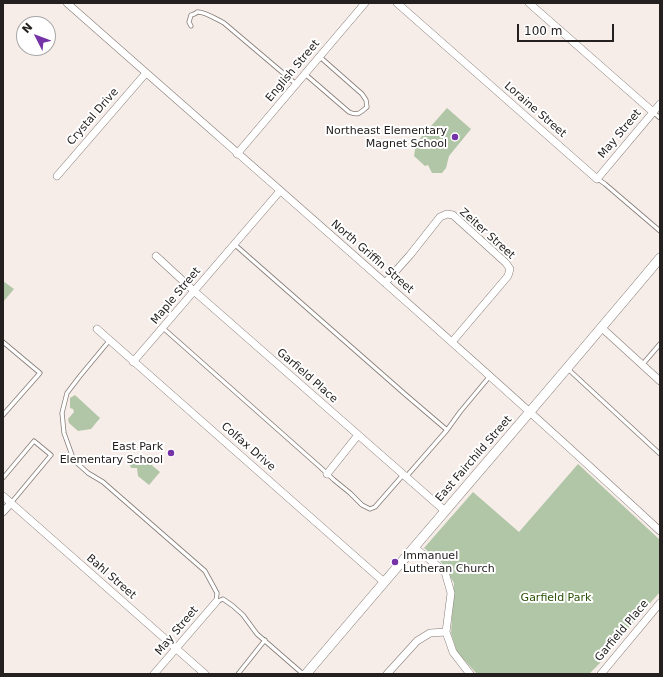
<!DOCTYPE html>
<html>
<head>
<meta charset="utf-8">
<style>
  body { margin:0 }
  #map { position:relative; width:663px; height:677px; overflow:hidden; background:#f6ece8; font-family:"DejaVu Sans",sans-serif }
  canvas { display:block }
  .frame { position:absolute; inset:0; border:4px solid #24201f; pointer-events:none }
  .north { position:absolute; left:16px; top:16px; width:40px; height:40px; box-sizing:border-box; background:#fff; border:1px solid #a7a6a5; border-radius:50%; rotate:312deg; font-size:11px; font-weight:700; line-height:16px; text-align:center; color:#24201f }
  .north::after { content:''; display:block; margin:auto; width:14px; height:18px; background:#7533a7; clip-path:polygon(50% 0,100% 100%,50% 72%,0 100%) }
  .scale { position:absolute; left:517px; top:24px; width:97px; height:18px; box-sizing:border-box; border:2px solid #24201f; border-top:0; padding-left:5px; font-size:12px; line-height:14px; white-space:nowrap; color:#24201f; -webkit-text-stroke:3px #fff; paint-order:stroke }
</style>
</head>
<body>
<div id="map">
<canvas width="663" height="677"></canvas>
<div class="frame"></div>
<div class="north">N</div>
<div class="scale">100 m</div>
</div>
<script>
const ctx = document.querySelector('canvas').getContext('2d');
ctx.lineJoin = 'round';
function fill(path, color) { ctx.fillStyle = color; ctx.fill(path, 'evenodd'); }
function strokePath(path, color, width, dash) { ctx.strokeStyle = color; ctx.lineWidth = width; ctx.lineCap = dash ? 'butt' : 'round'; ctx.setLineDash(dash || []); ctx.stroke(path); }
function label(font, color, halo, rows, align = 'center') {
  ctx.font = font + ' "DejaVu Sans",sans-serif'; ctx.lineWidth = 4; ctx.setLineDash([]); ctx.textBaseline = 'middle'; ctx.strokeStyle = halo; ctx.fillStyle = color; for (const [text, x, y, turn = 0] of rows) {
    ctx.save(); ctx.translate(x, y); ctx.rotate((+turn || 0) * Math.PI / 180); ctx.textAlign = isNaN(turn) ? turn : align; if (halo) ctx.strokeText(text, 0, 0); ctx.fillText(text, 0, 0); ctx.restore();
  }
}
fill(new Path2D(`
  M447 108 471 129 449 156 446 168 442 173H432L428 165 425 166 414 156 416 143Z
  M3 281 14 289 3 302Z
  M75 395 100 418 91 429 78 431 69 423 68 419 74 412 73 409 70 408V398Z
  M139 459 148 462 160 472 149 485 138 476 137 468H131L130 465 136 463Z
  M578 464 660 540V592L635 620 600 663 589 674H477L457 652 451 633 454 583 441 562 424 548 473 492 519 532Z`), '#b1c6a6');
const lane = new Path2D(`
  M191 26 189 22 191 15C192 15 197 13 197 12 204 11 218 20 224 23L296 84
  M305 74 349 112C358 116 360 113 367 107L366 100 362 94 320 57
  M653 112 660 118
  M598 179 605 184 660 231
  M234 244 406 395 447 430
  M163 328 320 467 334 480 350 493 362 505 370 509 375 507 403 475
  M109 341 80 376 67 393 62 413 64 433 73 458 78 464 88 473 103 482 205 571 217 593 216 602 223 599 233 606 243 615 257 634 303 674
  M3 342 40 373 3 415
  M642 365 660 344
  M568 369 660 454
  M406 477 447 430 460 412 490 376
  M3 478 34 441 51 455 11 503
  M238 674 265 640`);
const street = new Path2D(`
  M67 3C265 178 466 351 660 531
  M397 3 597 179 660 104
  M529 3 653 112
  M237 154 365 3
  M57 176 146 73
  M156 256 194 291 445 511
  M385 283 410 255 440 217 447 214 453 215 506 263 510 269 508 276 452 342
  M602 328 660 381
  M97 329 384 582
  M133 362 280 191
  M327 474 358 435
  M3 496 205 674
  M3 512 11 503
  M414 547 445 572 451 593 446 632 453 652 470 674
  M154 674 216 602
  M387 674 417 641 430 633 446 632
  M601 674 660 603`);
const secondary = new Path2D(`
  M306 674C424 535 543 398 660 258`);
strokePath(lane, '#847b77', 5);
strokePath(street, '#847b77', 8);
strokePath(secondary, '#847b77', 10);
strokePath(lane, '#fff', 3.5);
strokePath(street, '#fff', 7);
strokePath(secondary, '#fff', 9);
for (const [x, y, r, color] of [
  [455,137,4,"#7533a7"],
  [171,453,4,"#7533a7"],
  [395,562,4,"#7533a7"]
]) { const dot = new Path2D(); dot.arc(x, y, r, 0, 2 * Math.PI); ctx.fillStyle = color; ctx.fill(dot); strokePath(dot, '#fff', 1.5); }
label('11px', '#24201f', '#fff', [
  ["English Street",293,71,-50],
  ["Loraine Street",535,110,41],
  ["Crystal Drive",93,117,-49],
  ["May Street",620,134,-50],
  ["Zeiter Street",487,234,42],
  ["North Griffin Street",372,257,41],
  ["Maple Street",176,296,-50],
  ["Garfield Place",307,376,41],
  ["Colfax Drive",248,447,41],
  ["East Fairchild Street",474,459,-49],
  ["Bahl Street",111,577,41],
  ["May Street",177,631,-50],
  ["Garfield Place",622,631,-50]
]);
label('11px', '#24201f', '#fff', [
  ["Northeast Elementary",447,131],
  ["Magnet School",447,144],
  ["East Park",163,447],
  ["Elementary School",163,460],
  ["Immanuel",403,556,"left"],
  ["Lutheran Church",403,569,"left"]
], 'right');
label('11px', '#295007', '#fff', [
  ["Garfield Park",556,598]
]);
</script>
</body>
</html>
